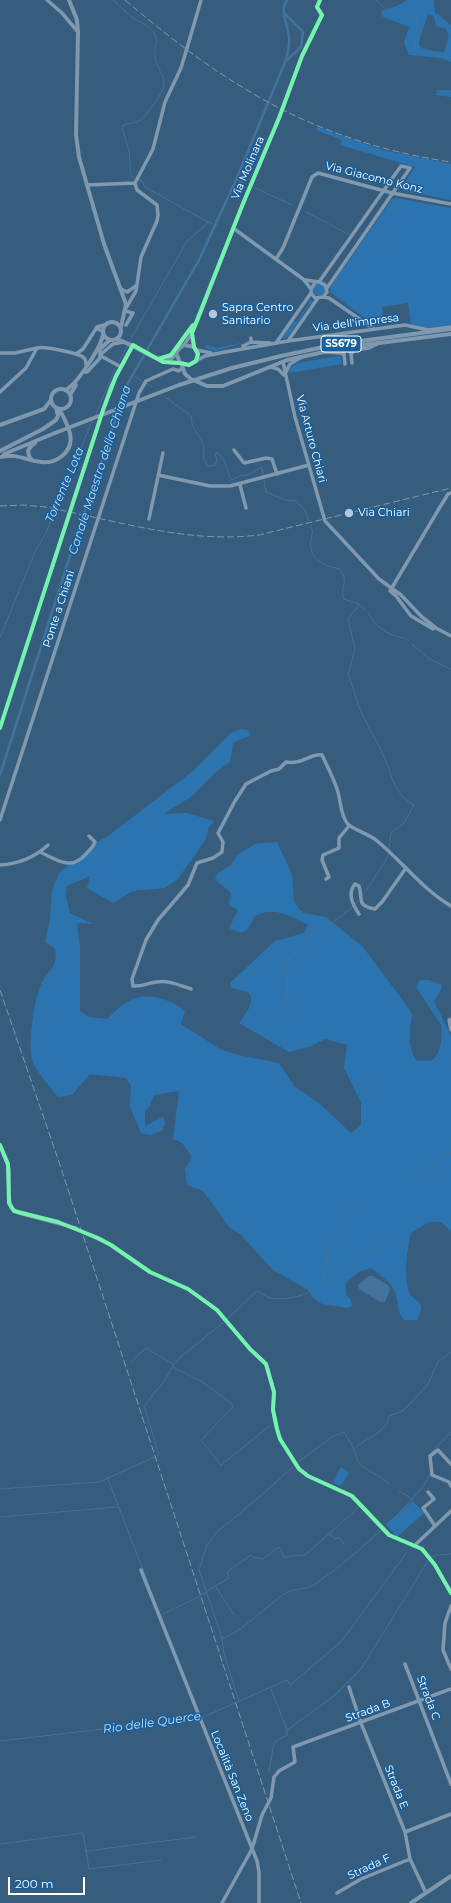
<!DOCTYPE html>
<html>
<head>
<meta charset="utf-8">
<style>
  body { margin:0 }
  #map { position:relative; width:451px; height:1903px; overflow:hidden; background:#365d7e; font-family:Montserrat,sans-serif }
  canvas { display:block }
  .scale { position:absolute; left:8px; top:1877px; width:77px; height:18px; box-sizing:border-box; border:2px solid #fff; border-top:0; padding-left:5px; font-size:12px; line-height:14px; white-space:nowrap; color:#fff; -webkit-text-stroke:3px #195f9b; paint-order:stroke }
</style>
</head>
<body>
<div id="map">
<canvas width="451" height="1903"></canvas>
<div class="scale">200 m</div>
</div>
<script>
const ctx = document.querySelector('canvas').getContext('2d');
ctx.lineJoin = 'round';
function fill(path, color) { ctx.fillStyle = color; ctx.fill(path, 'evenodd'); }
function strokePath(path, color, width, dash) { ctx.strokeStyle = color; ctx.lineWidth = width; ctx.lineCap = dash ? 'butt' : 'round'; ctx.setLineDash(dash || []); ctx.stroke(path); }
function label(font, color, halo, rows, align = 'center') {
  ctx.font = font + ' Montserrat,sans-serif'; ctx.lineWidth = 3; ctx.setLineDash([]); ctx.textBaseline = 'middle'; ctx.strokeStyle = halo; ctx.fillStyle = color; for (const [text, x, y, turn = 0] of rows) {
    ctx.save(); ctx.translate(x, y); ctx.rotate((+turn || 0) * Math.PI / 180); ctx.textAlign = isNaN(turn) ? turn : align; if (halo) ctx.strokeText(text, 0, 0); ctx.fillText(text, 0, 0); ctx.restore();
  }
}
fill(new Path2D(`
  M407 0H434L435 12 451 25V62L441 58 409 55 404 43 409 27 381 16 382 10 395 7ZM428 14 434 16 436 26 446 29 449 36 444 52 433 51 420 47 419 42Z
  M437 90H451V97L436 95Z
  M317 127 383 150 451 164V200L404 191 402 186 415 167 340 145 342 140 316 130Z
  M396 198 451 208V325L428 328 411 325 408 303 382 307 384 324 374 325 330 292 331 286 389 203 392 199Z
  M313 290a6 6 0 1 1 12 0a6 6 0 1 1-12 0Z
  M309 299 314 302 312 305 310 304 287 338 281 339 294 321 296 322 309 303Z
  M246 342 216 351 205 348 206 345 216 348Z
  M338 356 341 357 342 364 289 373 292 366 298 363Z
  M241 729 247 730 251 735 233 743 230 762 217 771 191 797 163 814 187 813 214 821 209 827 206 839 178 879 165 888 133 891 113 903 87 888 90 876 67 886 66 896 70 913 93 924 77 923 80 948V1011L89 1017 107 1019C113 1013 121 1005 129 1001 146 991 171 999 185 1011L181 1024 220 1049 238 1055 279 1063 294 1086 319 1103 351 1133 361 1125V1103L344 1068 347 1045 325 1039 309 1047 289 1052 239 1023C244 1017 258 999 247 992 242 990 236 989 231 988L230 983 275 941 304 933 308 925C291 916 274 906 255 916L247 930 241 933 229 928 238 910 230 906 229 901 231 894C226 887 220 885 215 879L218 873 231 865 237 855 255 844 277 842 292 874 294 901 299 909 304 913 326 917 363 947 407 1006 412 1014C410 1029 407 1048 417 1061L433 1060C442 1050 442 1038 441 1025L416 987 420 980H429L442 985 440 992 434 1001 451 1036V1231L441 1222H429L411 1233C407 1250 404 1272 408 1289 412 1305 429 1298 417 1320H404C395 1309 400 1301 394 1290 391 1282 378 1274 371 1268L359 1272 346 1282V1294L351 1300 352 1306 348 1308 322 1304 313 1298 308 1290 273 1270 240 1234 229 1227 203 1191 187 1185 185 1169 192 1157 182 1143 173 1139 179 1091 154 1095 150 1106 145 1111V1126L163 1117 165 1123 162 1131 150 1135 141 1133 130 1107 131 1086 126 1078 90 1074 72 1095 58 1097C50 1087 40 1076 34 1065 26 1050 34 993 44 979 51 967 58 966 55 949L45 942 50 919 52 890 59 873 97 842 108 836 193 771 231 733Z
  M341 1467 349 1473 341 1486 333 1483Z
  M413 1501 424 1513 397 1537 386 1524Z`), '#2b74af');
fill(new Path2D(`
  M369 1276H373L389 1286 390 1290 385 1302H380L359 1289 358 1285Z`), '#43739b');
strokePath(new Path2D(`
  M113 0C119 5 125 12 132 17 139 22 149 25 154 33 160 41 153 48 155 57 159 77 173 79 155 102 151 108 145 117 139 121 133 124 127 122 122 127L129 151 131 175 135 179
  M376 0 389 12 417 18 415 50 451 58
  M138 179 142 181 145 187 208 222
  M236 180 244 183
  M255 188 292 205
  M306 212 348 234
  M364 244 371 250 381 247
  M129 342 187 241 209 222 215 225
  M118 363 128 345
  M133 375 143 382
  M146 383 152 387
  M165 397 191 416C191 431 202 436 204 448 204 457 201 457 208 466H214L217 460 215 454 217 453C228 459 225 472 232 480L241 475H248L260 468H262L263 475
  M95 416 116 366
  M264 480 266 492 285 500 296 501 306 512 308 521
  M310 526C314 531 312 534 311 540 308 560 324 566 340 569 350 583 339 588 344 599L358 604 365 609
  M359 605 348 619 355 649 348 675C353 686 355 696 359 707 366 724 377 740 384 757 394 778 392 792 414 805L404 823 391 833 389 850
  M368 612C371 620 380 629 388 633 395 637 402 636 409 641
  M0 637 36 550 46 533 92 421
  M412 644 429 659 451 669
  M362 896C367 888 388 860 389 853
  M231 982 249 976 258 969 281 964 290 959 314 931 327 926 343 915 359 901
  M279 1024C287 1002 291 987 284 963
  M415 1177C424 1170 445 1160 451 1152
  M323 1283 365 1254 395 1236
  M227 1319 257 1291C262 1292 265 1297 270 1298 285 1301 308 1295 320 1287L325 1275 327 1253 348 1217 353 1201
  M132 1361 146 1348 173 1364
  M173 1367 201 1381 232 1404 233 1407 201 1440 221 1465 271 1425
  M355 1448C365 1439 389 1431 389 1416L403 1411 408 1406 428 1384 438 1362 451 1352
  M431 1453 451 1432
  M297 1463 332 1437 344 1432 354 1449 357 1460 362 1466 389 1483
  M108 1479 150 1588
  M0 1489 99 1482 159 1455 144 1406 164 1381 176 1361 225 1321
  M399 1491 412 1499
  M0 1517 118 1507
  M329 1534 336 1539 338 1537 344 1544
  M431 1557 436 1555 451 1554
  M216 1587 234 1615
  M207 1591 229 1578 227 1572 251 1555 253 1557 263 1559 279 1547 285 1558 290 1556 305 1555 359 1507
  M161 1615 206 1593
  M222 1638C235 1638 272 1601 286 1593 294 1588 304 1590 312 1586 337 1571 422 1499 430 1474
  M239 1701 224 1654 222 1638 199 1570 207 1545 216 1533 264 1493 295 1465
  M201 1718 287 1680 290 1685 341 1642 407 1552
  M287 1730 334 1696 361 1669 429 1559
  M0 1741 198 1718
  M269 1772 274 1742 287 1735V1730L271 1689
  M0 1844 83 1833 89 1869 161 1860
  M86 1851 196 1837`), '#43739b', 1);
strokePath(new Path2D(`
  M284 13 303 32 301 47 286 61
  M0 775 75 540 128 383 199 260 236 180 285 62C288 53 290 45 289 37 288 25 279 11 287 0`), '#43739b', 2.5);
strokePath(new Path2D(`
  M76 1228 85 1233`), '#547591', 3.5, [3.5, 2]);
strokePath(new Path2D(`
  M47 0 62 13 78 32
  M190 38 201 0
  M87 185 135 183
  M233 228 303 279 311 289
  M276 259 283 248 312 177 318 173 392 193 451 204
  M306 280 319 282 325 285 327 292 323 297 315 298 311 293V289L315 283
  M319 282 401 166 410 168 327 288
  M121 289 127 292 136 286
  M323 297 329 298 374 329
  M126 308 136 291 141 257 157 221 158 215 157 205 137 190 135 183 153 149 165 102 181 68
  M125 311 133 313 126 325
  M96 328 102 331
  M192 334 194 347
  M251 338V342L270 343
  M288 341 318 298
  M276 343 311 293
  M184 345 192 333 197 322 242 206 279 118 302 56 322 15 317 7 320 0
  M243 346 251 342
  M197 350 211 353
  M325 352 341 353 344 355
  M0 353H15L37 348
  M76 354 83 349 97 327 104 325
  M101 354 113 344 124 342
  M351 354 355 350 369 348 379 343
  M101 356 121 367
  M196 361 205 356 225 352 288 341 405 325 428 330 451 327
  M283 362 295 417 325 521 379 579 401 595 422 617 436 628 451 636
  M345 364 344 353 347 347 351 354 352 363
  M271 367 278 369 284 375
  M173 369 179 371 182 368
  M85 372H87L100 358V349
  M286 372 290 364 300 358
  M0 392 26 368 37 348C44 346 77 353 83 357 86 359 86 362 86 365
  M234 450 244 463 266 458 272 459 277 474
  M158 475 210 486H230L309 465
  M240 485 246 508
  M149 519 163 453
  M51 570 111 386 133 345
  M433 629 411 616 396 596 390 591 440 507 448 494 451 493
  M0 820 139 393 146 381 173 369
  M40 852C56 859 71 872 86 854 89 850 93 848 95 842L89 836
  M0 865C18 864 35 857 48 845
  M326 879 329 877 322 860 323 855 339 848V838L349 826
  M359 914C353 905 347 894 355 884L359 886C363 899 356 906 375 909L382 902 406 868
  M191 989C179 985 168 980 156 982 147 983 142 987 133 986L132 979 146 940 158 920 188 885 197 863 213 858 222 852 223 842 218 833 235 801 246 784 271 771 279 769 286 762C302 765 313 752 322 755 327 766 333 777 337 789 341 800 340 814 347 823 351 829 369 834 376 840 402 861 422 889 451 906
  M451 1030 449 1020 451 1019
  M0 1145 9 1169V1197L11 1208 19 1213 76 1228
  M85 1233 111 1245 150 1272 188 1289 217 1310 250 1349 266 1364 274 1392 273 1410 277 1429 280 1439 299 1469 308 1476 352 1496 389 1535 422 1549 435 1565 451 1593
  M451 1464 438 1450 430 1456 432 1475 449 1482 451 1486
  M428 1492 434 1499 423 1508 435 1526
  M414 1546 451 1511
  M141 1570 257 1861 259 1872V1903
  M451 1606 445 1623 443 1650 451 1669
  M405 1664 451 1784
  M349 1687 361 1723 405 1832 410 1859 426 1893
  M405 1832 451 1814
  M337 1893 361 1879 410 1859
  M222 1903 252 1849 262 1815 271 1798 274 1777 279 1771 295 1762 293 1747 451 1689`), '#8199af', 3.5);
strokePath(new Path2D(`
  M69 0 77 20 78 32 76 135 79 157 104 244 126 304 121 327
  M103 331a9 9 0 1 1 18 0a9 9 0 1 1-18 0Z
  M116 339C139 346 156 364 180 363
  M101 348 110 340
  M163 362C180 357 173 350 184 345L194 347 198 354 196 361 189 365 180 363 177 355
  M181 363 185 374 191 379 207 386H223L287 360 347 347 451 334
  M232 368 281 356 338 344 451 329
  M51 399a10 10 0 1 1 20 0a10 10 0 1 1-20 0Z
  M65 390C76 386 102 346 103 334
  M70 395 76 385
  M0 425 44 409 51 400
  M0 451 43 429 56 420 58 416 56 408
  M4 454 55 433
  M0 457C21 453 24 461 42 462 50 463 56 461 62 456 79 443 67 423 59 409
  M31 459C26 452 28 448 35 443
  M411 1903 451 1876`), '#7f98ad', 4);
strokePath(new Path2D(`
  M125 0C165 34 207 67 252 93 312 129 382 152 451 162
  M0 506 23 505 45 507C115 520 187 544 259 535L451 488
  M0 990 60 1165 301 1903`), '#8099ae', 1, [7, 3]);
strokePath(new Path2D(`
  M181 68 190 38`), '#8199af', 3.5);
strokePath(new Path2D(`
  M55 433 179 385 232 368`), '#7f98ad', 4);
strokePath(new Path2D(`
  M158 359 171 355 193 325
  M0 728 103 410 116 376 133 345 163 362 180 363 189 365 196 361 198 354 194 347 192 333 242 206 279 118 302 56 322 15 317 7 320 0
  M0 1145 8 1164 9 1203 14 1211 58 1222 98 1238 111 1245 150 1272 188 1289 217 1310 250 1349 266 1364 274 1392 273 1410 277 1429 280 1439 299 1469 308 1476 352 1496 389 1535 422 1549 435 1565 451 1593`), '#73f3ae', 4);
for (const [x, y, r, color] of [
  [213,314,5,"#b9c6d2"],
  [349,513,5,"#b9c6d2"]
]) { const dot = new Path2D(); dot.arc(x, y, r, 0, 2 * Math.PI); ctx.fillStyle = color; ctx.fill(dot); strokePath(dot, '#195f9b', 1.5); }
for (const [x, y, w] of [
  [341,344,40]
]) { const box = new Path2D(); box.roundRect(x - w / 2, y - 8, w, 16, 3); ctx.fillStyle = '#195f9b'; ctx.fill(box); strokePath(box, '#fff', 1); }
label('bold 10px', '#fff', null, [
  ["SS679",341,344]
]);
label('11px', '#fff', '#195f9b', [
  ["Via Molinara",248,168,-67],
  ["Via Giacomo Konz",374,178,14],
  ["Via dell'impresa",356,323,-7],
  ["Via Arturo Chiari",311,439,75],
  ["Ponte a Chiani",59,609,-72],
  ["Strada C",428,1698,69],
  ["Strada B",368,1711,-20],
  ["Località San Zeno",232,1776,68],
  ["Strada E",396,1787,68],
  ["Strada F",369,1867,-25]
]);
label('11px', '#fff', '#195f9b', [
  ["Sapra Centro",222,308],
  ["Sanitario",222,321],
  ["Via Chiari",358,513]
], 'left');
label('italic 12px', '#bcdef8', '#195f9b', [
  ["Canale Maestro della Chiana",100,470,-72],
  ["Torrente Lota",65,485,-67],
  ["Rio delle Querce",152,1723,-8]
]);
</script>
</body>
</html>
